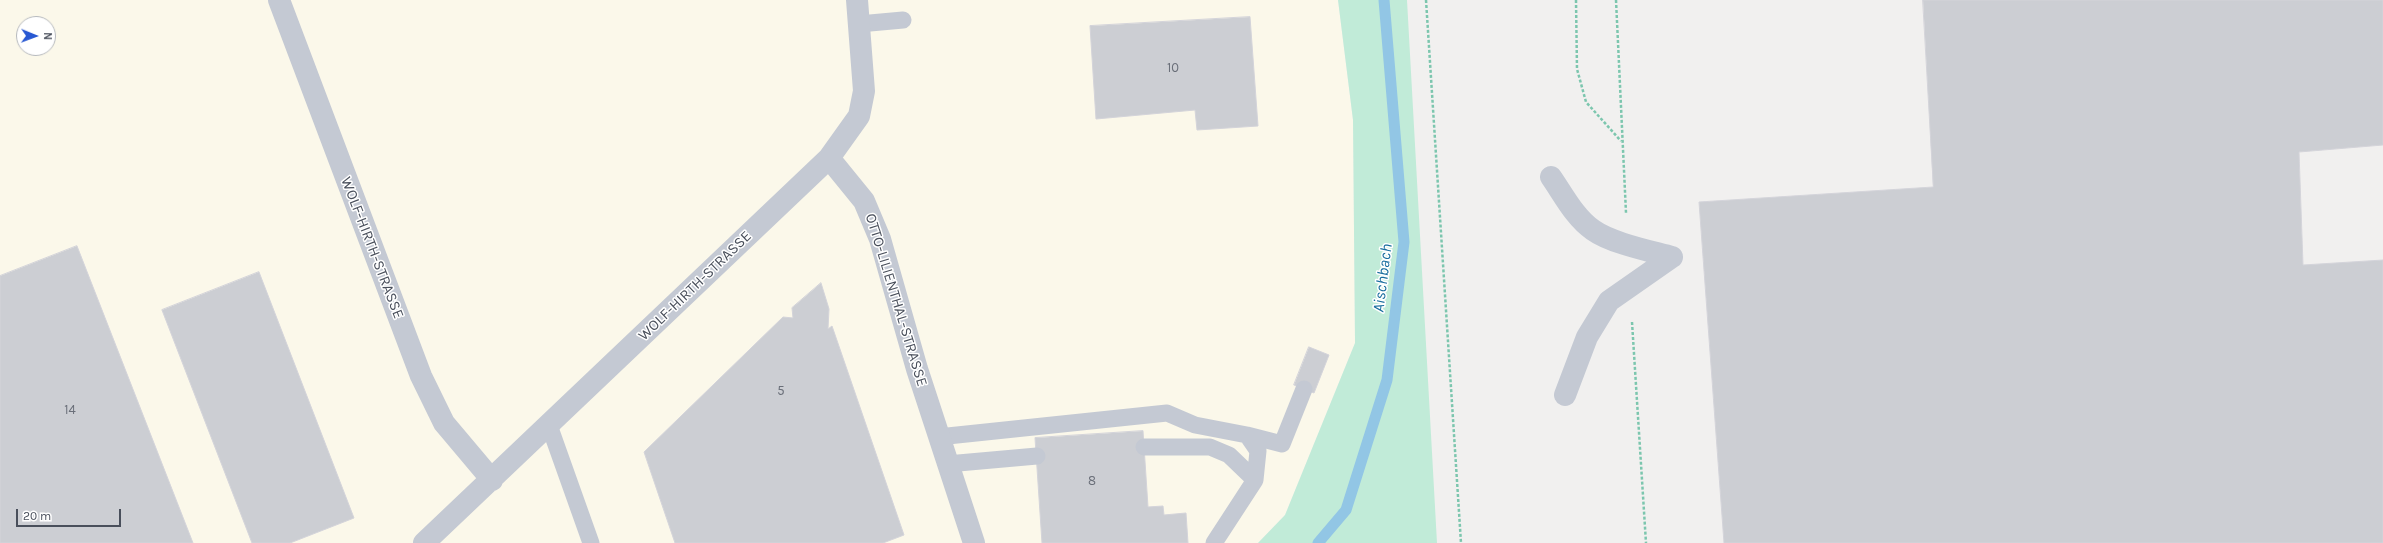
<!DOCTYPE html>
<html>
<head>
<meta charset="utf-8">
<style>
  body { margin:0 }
  #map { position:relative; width:2383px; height:543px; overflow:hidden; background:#f1f0ef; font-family:Karla,sans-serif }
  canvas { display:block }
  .north { position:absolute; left:16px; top:16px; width:40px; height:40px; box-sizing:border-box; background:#fff; border:1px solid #b6b9bd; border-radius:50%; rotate:91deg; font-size:11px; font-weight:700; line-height:16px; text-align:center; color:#494f5b }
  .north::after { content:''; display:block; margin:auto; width:14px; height:18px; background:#2858d2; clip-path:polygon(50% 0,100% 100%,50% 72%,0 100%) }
  .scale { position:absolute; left:16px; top:509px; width:105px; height:18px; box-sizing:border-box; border:2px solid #494f5b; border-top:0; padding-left:5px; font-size:12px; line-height:14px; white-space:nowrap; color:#494f5b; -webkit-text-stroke:3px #fff; paint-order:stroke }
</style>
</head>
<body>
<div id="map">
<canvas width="2383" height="543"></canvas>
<div class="north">N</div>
<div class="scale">20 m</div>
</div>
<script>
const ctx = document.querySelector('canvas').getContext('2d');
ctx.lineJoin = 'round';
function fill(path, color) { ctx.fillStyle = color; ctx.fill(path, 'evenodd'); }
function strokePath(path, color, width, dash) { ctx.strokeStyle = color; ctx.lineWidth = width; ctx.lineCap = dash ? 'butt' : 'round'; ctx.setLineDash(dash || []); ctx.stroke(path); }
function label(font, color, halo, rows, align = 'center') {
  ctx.font = font + ' Karla,sans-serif'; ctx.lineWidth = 3; ctx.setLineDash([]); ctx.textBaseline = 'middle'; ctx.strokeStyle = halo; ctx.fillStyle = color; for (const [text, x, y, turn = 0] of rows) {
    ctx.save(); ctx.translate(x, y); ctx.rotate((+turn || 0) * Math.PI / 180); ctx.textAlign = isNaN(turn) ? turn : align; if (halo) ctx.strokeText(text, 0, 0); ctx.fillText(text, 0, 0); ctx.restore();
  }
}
fill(new Path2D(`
  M0 0H1338L1353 120 1355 343 1285 515 1258 543H0ZM24 24H48V48H24Z`), '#fbf8ea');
fill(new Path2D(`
  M1338 0H1407L1437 543H1258L1285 515 1355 343 1353 120Z`), '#c1ebd8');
strokePath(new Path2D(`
  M1318 543 1346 510 1387 380 1404 242 1384 0`), '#92c6e5', 11);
const building = new Path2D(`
  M1923 0H2383V145L2299 152 2303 265 2383 260V543H1724L1699 202 1933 187Z
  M1250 17 1258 126 1197 130 1195 110 1096 119 1090 26Z
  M77 246 193 543H0V276Z
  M259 272 354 518 290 543H252L162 310Z
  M821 283 829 309 828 329 832 326 904 535 883 543H675L644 452 783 317 793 318 792 308Z
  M1309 347 1329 355 1314 393 1294 385Z
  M1143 431 1148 507 1163 506 1164 515 1186 513 1188 543H1042L1035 438Z`);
fill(building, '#ccced3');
strokePath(building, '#d4d4da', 1);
strokePath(new Path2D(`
  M1426 0 1461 543
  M1576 0 1577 69 1586 102 1621 141
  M1616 0 1626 213
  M1632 322 1646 543`), '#7cc6ae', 2.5, [3, 2]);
strokePath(new Path2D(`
  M859 24 903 20
  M549 425 591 543
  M1247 435 1282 444 1304 389
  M938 437 1167 413 1195 425 1247 435 1258 451 1255 480 1214 543
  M1144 447H1210L1229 455 1255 480
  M947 464 1037 456`), '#c4c9d3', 17);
strokePath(new Path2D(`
  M279 0 421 376 444 423 492 480
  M857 0 864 91 859 116 829 158 864 201 880 239 917 369 974 543
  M1551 177C1563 194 1575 218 1593 230 1611 243 1650 251 1672 257
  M1565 395 1587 337 1609 301 1672 257
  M424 543 829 158`), '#c4c9d3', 22);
label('13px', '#6a6f79', null, [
  ["10",1173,68],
  ["5",781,391],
  ["14",70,410],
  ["8",1092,481]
]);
label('15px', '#494f5b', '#fff', [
  ["WOLF-HIRTH-STRASSE",372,248,69],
  ["WOLF-HIRTH-STRASSE",695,286,-44],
  ["OTTO-LILIENTHAL-STRASSE",896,300,73]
]);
label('italic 16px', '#186d9e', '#fff', [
  ["Aischbach",1383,278,-83]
]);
</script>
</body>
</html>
